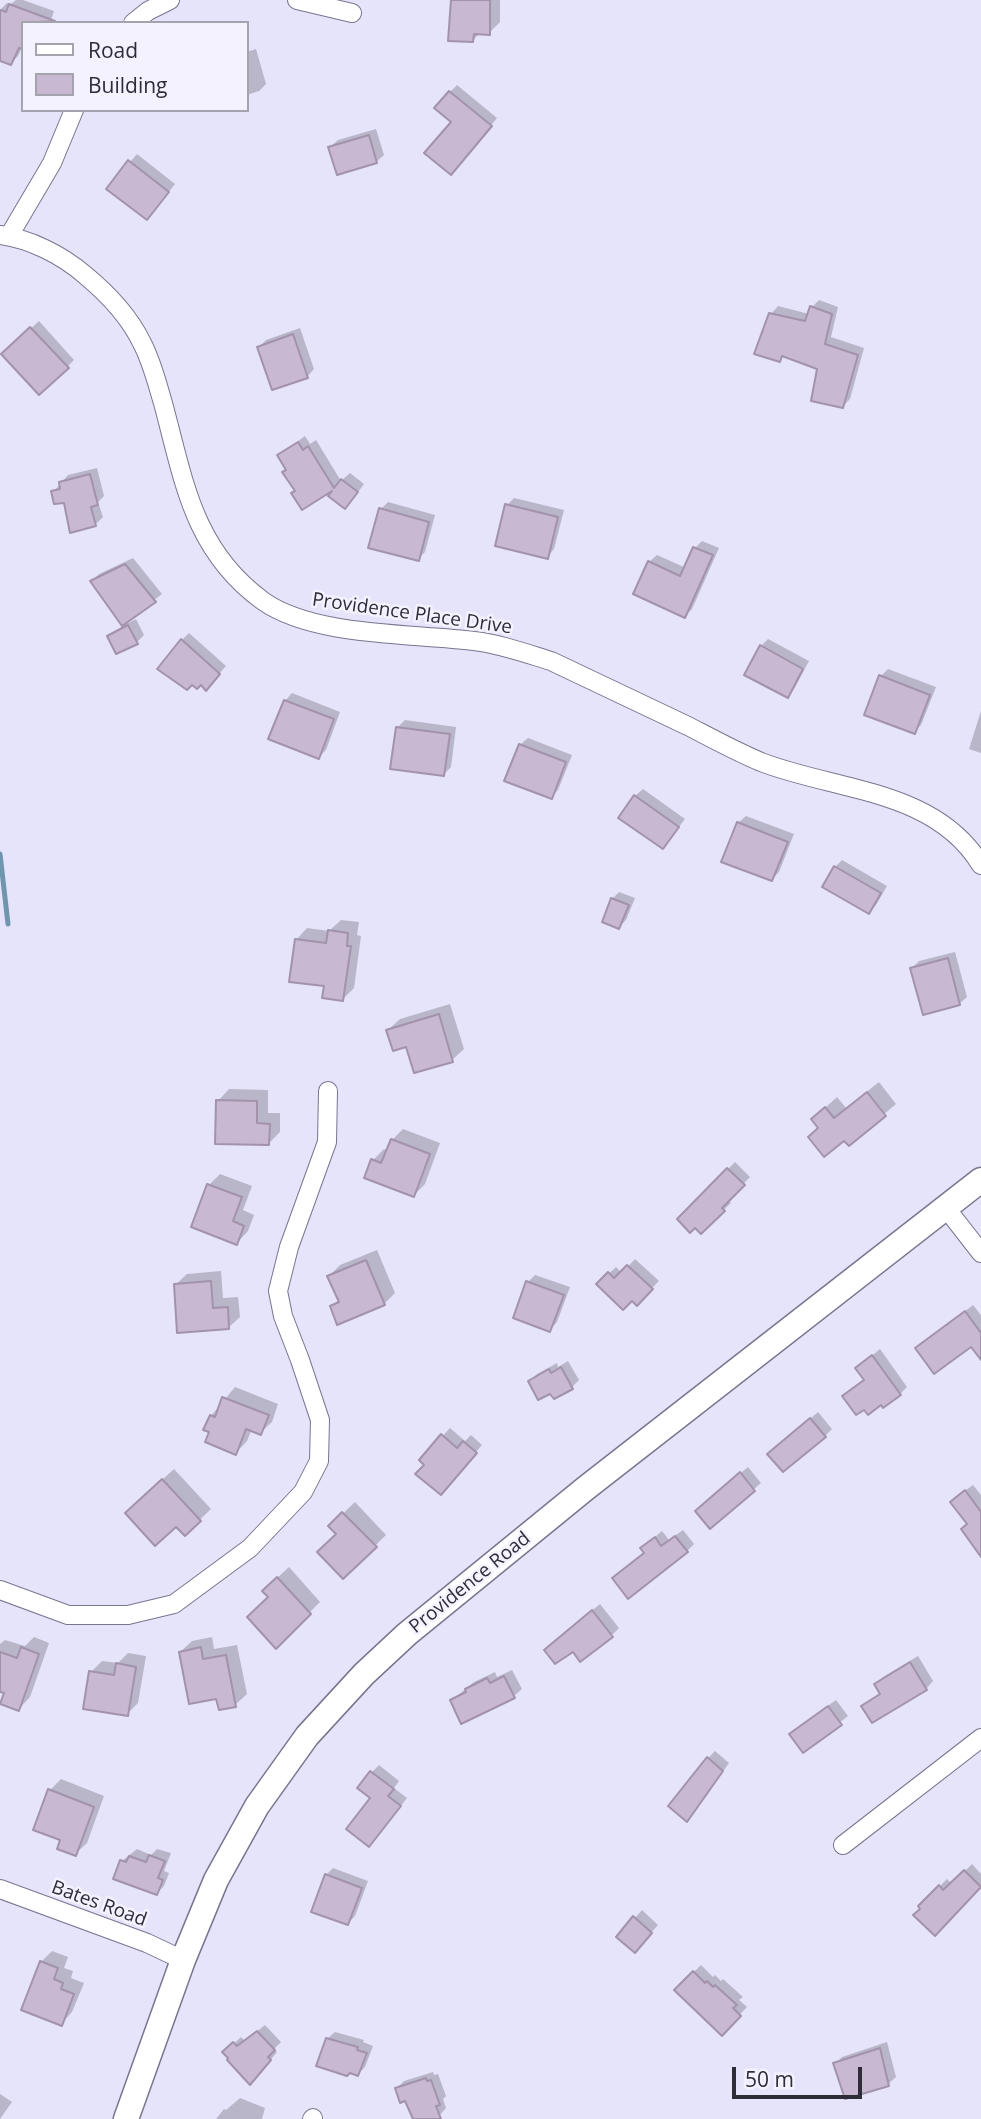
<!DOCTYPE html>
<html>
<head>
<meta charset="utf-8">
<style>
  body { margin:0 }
  #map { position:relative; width:981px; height:2119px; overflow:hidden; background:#e6e4fb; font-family:"Open Sans",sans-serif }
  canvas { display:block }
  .legend { position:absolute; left:21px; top:21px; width:228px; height:91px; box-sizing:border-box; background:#f4f2fe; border:2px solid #a4a3ae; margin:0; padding:9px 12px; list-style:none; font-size:21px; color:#2d2c37 }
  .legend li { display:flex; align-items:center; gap:14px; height:35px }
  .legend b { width:35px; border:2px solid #a4a3ae }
  .scale { position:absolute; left:732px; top:2067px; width:130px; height:32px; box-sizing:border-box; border:4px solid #2d2c37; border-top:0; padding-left:9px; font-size:21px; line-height:24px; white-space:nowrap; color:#2d2c37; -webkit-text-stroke:5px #f4f2fe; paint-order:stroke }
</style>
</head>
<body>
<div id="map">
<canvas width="981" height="2119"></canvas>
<ul class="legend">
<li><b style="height:9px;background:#fff"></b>Road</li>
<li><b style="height:19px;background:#c9b8d2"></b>Building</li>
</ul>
<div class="scale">50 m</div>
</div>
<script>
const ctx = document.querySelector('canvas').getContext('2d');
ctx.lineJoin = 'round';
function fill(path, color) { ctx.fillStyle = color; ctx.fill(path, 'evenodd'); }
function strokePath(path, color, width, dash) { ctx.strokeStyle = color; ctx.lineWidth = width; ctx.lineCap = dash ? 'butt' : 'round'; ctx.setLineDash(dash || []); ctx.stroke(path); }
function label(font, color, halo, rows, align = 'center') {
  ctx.font = font + ' "Open Sans",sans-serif'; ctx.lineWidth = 5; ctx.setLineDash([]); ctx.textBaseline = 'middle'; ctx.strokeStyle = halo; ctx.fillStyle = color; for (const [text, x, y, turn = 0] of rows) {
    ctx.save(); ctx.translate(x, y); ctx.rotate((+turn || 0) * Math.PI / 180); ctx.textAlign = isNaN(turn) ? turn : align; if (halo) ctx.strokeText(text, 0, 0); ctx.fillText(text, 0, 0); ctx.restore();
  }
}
fill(new Path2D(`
  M16 0H23L54 11 50 23H23L22 47 18 56 11 63 0 59V10L7 3 11 4Z
  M453 0H500V22L489 33H480L473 40Z
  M256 49 266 84 259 91 247 95V52Z
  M457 85 497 118 458 166 450 92Z
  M376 129 384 155 376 162 330 147 338 140Z
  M137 154 175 184 154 211 108 188Z
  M819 300 838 307 831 337 864 348 850 399 843 406 819 368 784 355 779 360 771 314 778 306 809 314 812 307Z
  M39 321 74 360 67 367 11 347Z
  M300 328 314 369 307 377 259 347 266 340Z
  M305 436 310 444 316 440 341 481 350 473 364 484 352 500 338 485 302 507 288 469 279 455Z
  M97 468 104 496 98 502 103 517 95 525 53 492 68 475Z
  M514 498 564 510 554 549 547 557 507 505Z
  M388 502 435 515 425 552 418 559 381 509Z
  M702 541 719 548 692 609 685 616 649 562 657 555 686 568 695 548Z
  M133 558 162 594 127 621 128 623 136 619 144 635 137 642 109 636 124 625 92 581 99 574Z
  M189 633 226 666 212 682 182 640Z
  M768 639 809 661 794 689 787 696 761 646Z
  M888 669 936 687 921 725 914 732 881 676Z
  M292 693 340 712 326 750 319 757 285 701Z
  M981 711V753L969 749Z
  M405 720 456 727 451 767 444 774 397 728Z
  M528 738 572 755 558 790 551 797 520 745Z
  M643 789 685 819 669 840 635 796Z
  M746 816 794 834 779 872 772 879 738 823Z
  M842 860 887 886 876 905 869 912 835 867Z
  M619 892 635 898 626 920 619 927 612 899Z
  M341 920 359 922 357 935 361 936 354 988 343 999 326 985 296 940 307 928 329 931Z
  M955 952 967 997 959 1004 912 968 919 961Z
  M450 1004 464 1049 452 1060 407 1045 388 1030 400 1019Z
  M879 1082 896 1104 849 1144 820 1127 813 1119 837 1097 846 1108Z
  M229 1089 268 1090V1113H280V1132L269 1143 218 1101Z
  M403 1129 440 1143 425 1184 414 1195 373 1160 384 1149 388 1151 392 1140Z
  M735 1162 750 1177 728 1200 731 1203 701 1231 679 1219Z
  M220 1174 252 1186 243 1210 254 1215 248 1231 237 1243 209 1185Z
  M377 1250 395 1293 384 1304 332 1307 339 1299 329 1276 340 1265Z
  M635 1259 659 1281 637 1303 598 1284 616 1267 622 1273Z
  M221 1271 223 1298 238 1297 240 1317 228 1328 175 1285 187 1274Z
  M535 1275 570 1287 557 1322 550 1330 528 1282Z
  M973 1305 981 1315V1357L971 1345 917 1348Z
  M880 1349 907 1387 900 1394 865 1379 857 1368Z
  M568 1361 579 1380 572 1387 530 1381 537 1374 557 1363 558 1367Z
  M235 1387 278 1404 272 1422 260 1433 252 1429 247 1441 236 1453 211 1431V1416Z
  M818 1412 832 1429 825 1436 777 1447Z
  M450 1428 465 1441 471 1435 482 1445 447 1486 421 1460Z
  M748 1467 761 1483 710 1527 704 1504Z
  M174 1469 211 1509 185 1534 176 1524 138 1502Z
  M973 1485 981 1495V1543L968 1524 959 1495Z
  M355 1502 386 1535 343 1577 338 1534 330 1526Z
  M683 1530 694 1544 687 1551 646 1552 650 1541 662 1531 669 1540Z
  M289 1567 320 1602 276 1646 270 1597 275 1580Z
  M600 1604 619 1628 612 1635 574 1625Z
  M34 1637 49 1643 30 1697 19 1709 6 1692 0 1690V1644L5 1640 25 1646Z
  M212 1637 214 1649 237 1645 247 1694 235 1705 218 1697 180 1652 192 1641Z
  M128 1653 146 1656 138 1703 127 1714 91 1672 102 1661 118 1663Z
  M918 1656 933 1681 926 1689 863 1706 881 1692 876 1684 883 1677Z
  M512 1670 522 1689 514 1696 462 1722 452 1700 474 1682 495 1672 497 1677Z
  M836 1700 848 1716 804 1751 799 1727Z
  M715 1751 729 1763 694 1812 708 1758Z
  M379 1765 399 1781 394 1788 407 1798 376 1838 372 1772Z
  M61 1779 104 1796 87 1843 75 1854 62 1839 50 1790Z
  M137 1849 151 1855 157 1849 171 1853 164 1871 169 1873 164 1886 157 1893 122 1861Z
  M972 1864 981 1874V1885L935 1934 920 1906 947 1879 952 1884Z
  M333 1868 368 1881 355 1916 348 1923 326 1875Z
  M642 1910 658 1925 641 1944 618 1937Z
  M52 1951 68 1957 64 1968 73 1971 71 1978 84 1983 72 2012 61 2024 41 1962Z
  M701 1965 713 1977 715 1975 721 1981 723 1979 743 1997 739 2000 747 2007 722 2033 676 1990Z
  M265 2025 281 2042 274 2049 277 2052 257 2076 225 2052 241 2037 245 2041Z
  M335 2032 364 2040 363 2042 373 2046 365 2067 358 2074 327 2039Z
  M887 2042 896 2077 888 2084 835 2064 842 2057Z
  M433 2072 434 2075 438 2074 446 2096 443 2099 446 2108 439 2116 428 2119H414L406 2099 397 2088 404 2081Z
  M0 2094 12 2102 0 2119Z
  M240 2098 265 2108 262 2119H216L224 2109 226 2110Z`), '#0003');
strokePath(new Path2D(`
  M0 854 8 924`), '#6f95af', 5);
const building = new Path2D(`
  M451 0H490V35L474 34 473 42 448 41Z
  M9 4 55 21 23 23V49L19 48 11 65 0 61V10L6 12Z
  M449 91 492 126 451 175 424 153 451 122 434 108Z
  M369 135 377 163 337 175 328 147Z
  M128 160 169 192 147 220 106 189Z
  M810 306 832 314 825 344 858 355 843 408 811 401 817 369 782 356 780 362 754 354 769 313 805 321Z
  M30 327 69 368 39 395 1 354Z
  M293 334 308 378 272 390 257 347Z
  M298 442 303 450 308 446 334 488 341 479 358 492 345 509 328 496 332 491 302 510 291 493 295 491 282 472 286 470 277 455Z
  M90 474 98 505 91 507 96 526 70 533 64 503 54 504 51 491 60 489 59 482Z
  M505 504 558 517 548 559 495 546Z
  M379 508 429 522 419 561 368 548Z
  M693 547 713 555 685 618 633 594 648 561 680 576Z
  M125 564 156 602 122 626 90 581Z
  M128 625 138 644 116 654 107 636Z
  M181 639 220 674 206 691 201 685 197 689 192 685 187 690 157 669Z
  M760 645 803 669 788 698 744 675Z
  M879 675 930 695 915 734 864 715Z
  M284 700 334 719 319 759 268 739Z
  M396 727 450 734 444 776 390 769Z
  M519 744 566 762 552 799 504 781Z
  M634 795 679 827 663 849 618 818Z
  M737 822 788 842 772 881 721 862Z
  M834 866 881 893 869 914 822 887Z
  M611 898 629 905 619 929 602 922Z
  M328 930 348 933 347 946H351L343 1001 322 998 324 986 289 982 295 939 326 943Z
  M948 958 960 1005 923 1015 910 968Z
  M439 1014 453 1062 414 1073 406 1047 393 1051 386 1030Z
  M867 1092 886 1116 849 1146 844 1141 824 1157 808 1137 818 1128 811 1119 825 1107 834 1118Z
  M216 1100 257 1101V1123L270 1124 269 1145 215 1144Z
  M391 1139 430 1154 414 1197 364 1178 371 1159 381 1163Z
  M727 1168 745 1185 722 1208 725 1211 701 1234 695 1228 690 1233 677 1219Z
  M207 1184 242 1197 233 1221 244 1226 237 1245 191 1227Z
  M366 1260 385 1305 337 1325 330 1306 339 1302 327 1276Z
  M627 1265 653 1289 637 1306 632 1301 623 1310 596 1284 608 1272 614 1278Z
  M211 1281 213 1308 228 1307 229 1329 177 1333 174 1284Z
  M526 1281 564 1295 550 1332 513 1318Z
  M965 1311 981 1333V1360L971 1347 934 1374 915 1348Z
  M872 1355 901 1395 883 1408 881 1405 868 1415 864 1410 856 1415 842 1396 864 1380 855 1368Z
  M561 1367 573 1389 554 1399 550 1394 538 1400 528 1381 549 1369 551 1373Z
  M222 1397 269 1415 261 1435 246 1429 236 1455 205 1442 209 1432 203 1430 210 1415 215 1417Z
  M810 1418 826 1437 783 1472 767 1454Z
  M441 1434 457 1448 463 1441 477 1453 441 1495 415 1474 424 1465 419 1460Z
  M740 1472 755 1491 710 1529 695 1511Z
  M162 1479 201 1521 185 1536 176 1527 155 1546 125 1513Z
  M965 1490 981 1512V1557L961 1529 967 1524 950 1502Z
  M342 1512 377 1547 343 1579 317 1552 336 1534 328 1526Z
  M675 1536 688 1552 628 1599 612 1578 644 1553 640 1548 655 1537 661 1546Z
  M277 1577 311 1614 276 1649 247 1617 268 1597 262 1591Z
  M592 1610 613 1637 580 1662 573 1652 555 1664 544 1650Z
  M21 1647 39 1654 19 1711 0 1704 4 1693 0 1692V1652L17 1658Z
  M201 1647 203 1659 226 1655 236 1707 219 1710 216 1699 189 1704 179 1652Z
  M910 1662 927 1690 872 1723 861 1706 880 1694 874 1684Z
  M116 1663 136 1667 128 1716 83 1709 89 1671 114 1675Z
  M504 1676 515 1698 461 1724 450 1700 466 1692 465 1689 487 1678 490 1683Z
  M828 1706 842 1725 803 1753 789 1734Z
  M707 1757 723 1771 687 1822 668 1806Z
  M370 1771 394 1789 388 1796 401 1806 369 1847 346 1829 370 1798 357 1788Z
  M48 1789 94 1807 76 1856 57 1849 60 1840 33 1830Z
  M149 1855 165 1861 158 1878 163 1880 157 1895 113 1879 120 1860 126 1862 129 1856 146 1862Z
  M964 1870 981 1887 935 1936 913 1915 920 1909 918 1906 939 1885 943 1890Z
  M325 1874 362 1888 348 1925 311 1912Z
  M633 1916 652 1933 635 1953 616 1937Z
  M40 1961 58 1968 54 1979 63 1983 61 1989 74 1994 62 2026 21 2010Z
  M693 1971 705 1983 707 1981 713 1987 715 1985 737 2005 733 2008 741 2016 722 2036 674 1990Z
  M257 2031 275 2050 268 2057 271 2060 250 2085 227 2060 228 2058 222 2052 233 2042 237 2046Z
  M326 2038 358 2047 357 2050 367 2053 358 2076 350 2073 347 2076 316 2066Z
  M880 2048 889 2086 845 2099 833 2063Z
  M426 2078 427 2081 431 2080 440 2105 436 2106 441 2119H413L405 2101 400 2103 395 2088Z`);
fill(building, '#c9b8d2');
strokePath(building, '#a292ab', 2);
const street = new Path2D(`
  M297 0 352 13
  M133 23 148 11 170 0
  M0 235C30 239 62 255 85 275 108 294 129 316 142 343 152 362 157 383 163 403 184 481 193 550 263 601 314 637 412 633 474 641 500 644 525 653 551 661 597 683 643 705 690 727 713 739 737 752 761 762 836 791 935 789 981 865
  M9 236 52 163 74 110
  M946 1208 981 1253
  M0 1590 68 1615H128L174 1604 250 1548 303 1492 319 1461 320 1420 300 1360 283 1316 278 1291 289 1247 327 1142 328 1091
  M843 1845 981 1738
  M0 1889 147 1943 183 1960
  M312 2119 313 2118`);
const secondary = new Path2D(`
  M126 2119 183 1960 216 1880 257 1806 307 1736 364 1674 407 1634 586 1488 981 1180`);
strokePath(street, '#78758f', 20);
strokePath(secondary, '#78758f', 27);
strokePath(street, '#fff', 18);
strokePath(secondary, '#fff', 24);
label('19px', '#2d2c37', '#f4f2fe', [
  ["Providence Place Drive",412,614,8],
  ["Providence Road",470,1583,-39],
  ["Bates Road",99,1904,20]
]);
</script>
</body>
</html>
